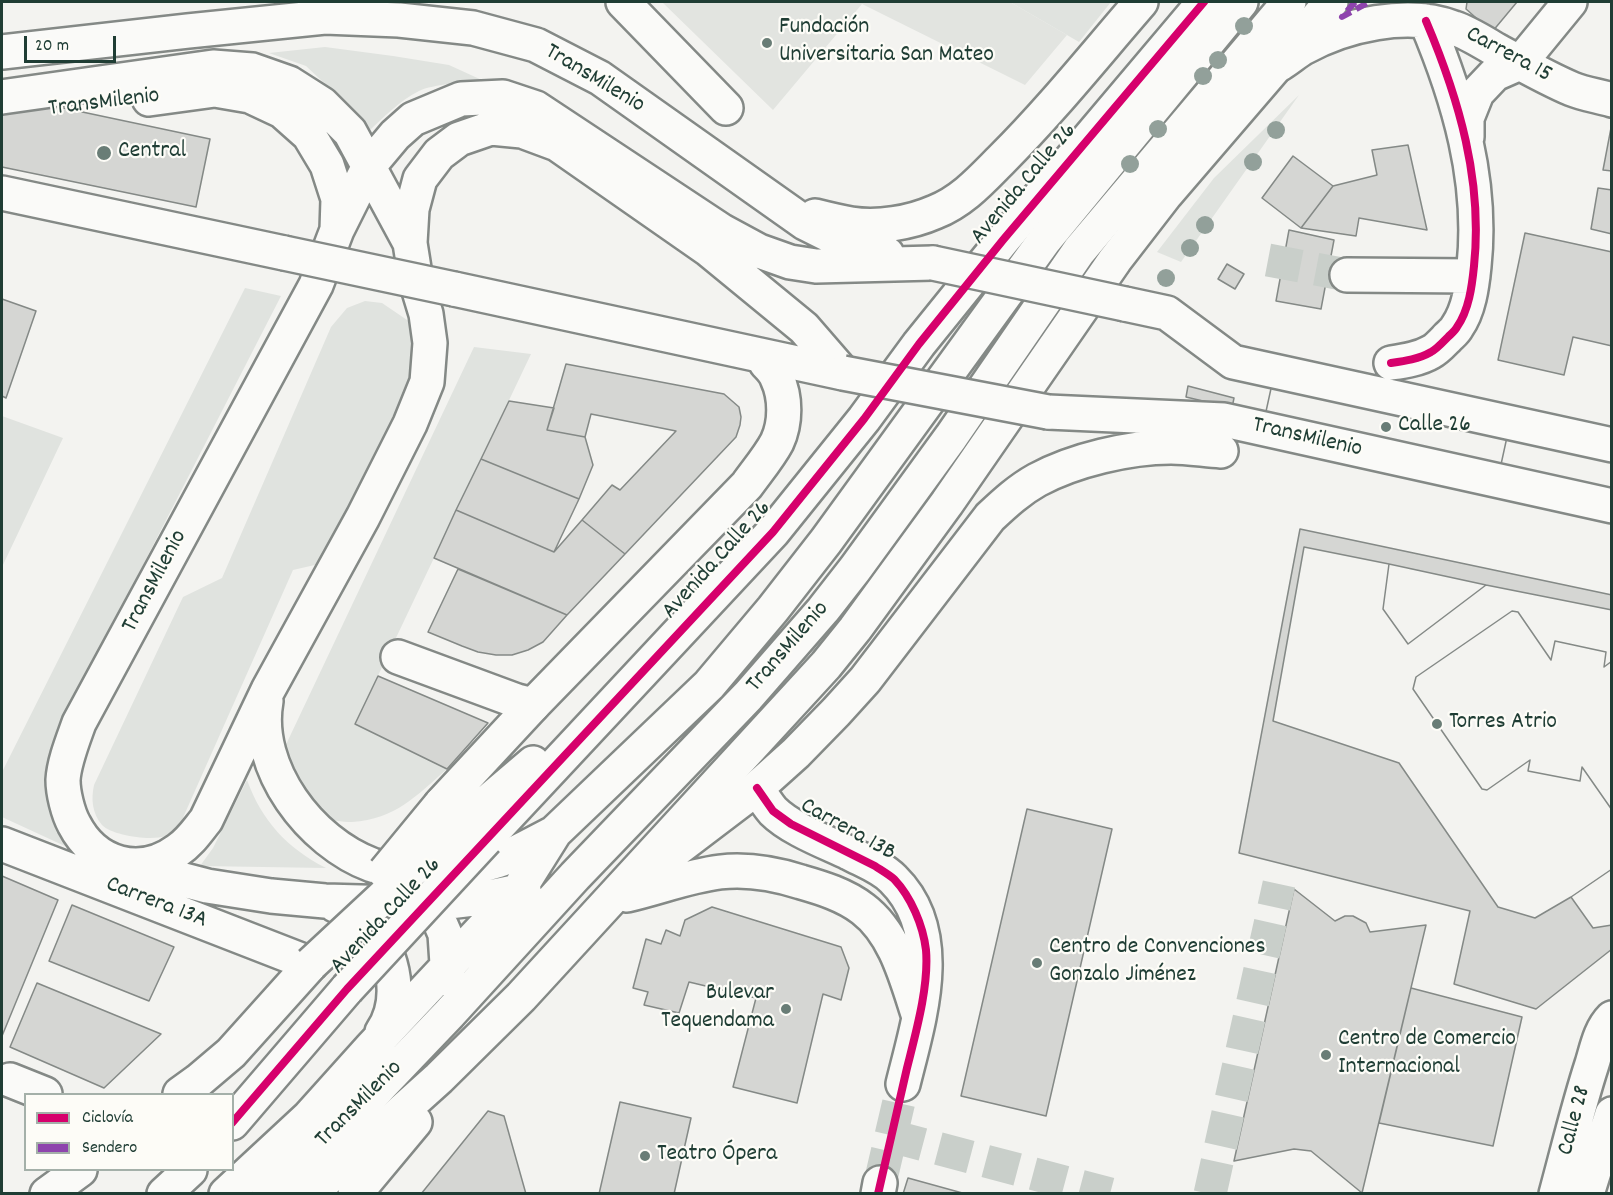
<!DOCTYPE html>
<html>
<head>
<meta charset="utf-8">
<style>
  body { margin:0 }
  #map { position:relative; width:1613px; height:1195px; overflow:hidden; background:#f3f3f0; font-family:Dekko,sans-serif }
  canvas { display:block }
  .frame { position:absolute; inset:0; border:3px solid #1f3d34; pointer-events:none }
  .legend { position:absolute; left:24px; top:1093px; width:210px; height:78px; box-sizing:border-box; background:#fdfcf7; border:2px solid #a4b0a9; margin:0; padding:8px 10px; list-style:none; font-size:18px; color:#1f3d34 }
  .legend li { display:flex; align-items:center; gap:12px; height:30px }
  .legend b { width:30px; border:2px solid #a4b0a9 }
  .scale { position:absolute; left:24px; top:36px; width:92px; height:27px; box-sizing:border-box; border:3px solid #1f3d34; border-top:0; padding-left:8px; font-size:18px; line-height:21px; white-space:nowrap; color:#1f3d34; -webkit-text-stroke:4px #fdfcf7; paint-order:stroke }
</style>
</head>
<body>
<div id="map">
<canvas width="1613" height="1195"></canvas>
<div class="frame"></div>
<ul class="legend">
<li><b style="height:8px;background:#d6006c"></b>Ciclovía</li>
<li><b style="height:8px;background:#8e44ad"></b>Sendero</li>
</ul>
<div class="scale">20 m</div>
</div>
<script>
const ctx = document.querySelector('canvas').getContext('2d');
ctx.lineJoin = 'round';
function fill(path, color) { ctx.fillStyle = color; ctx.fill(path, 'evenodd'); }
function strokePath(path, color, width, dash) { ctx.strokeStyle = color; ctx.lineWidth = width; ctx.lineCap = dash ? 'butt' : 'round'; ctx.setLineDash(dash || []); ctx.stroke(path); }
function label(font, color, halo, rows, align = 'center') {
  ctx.font = font + ' Dekko,sans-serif'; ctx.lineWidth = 4.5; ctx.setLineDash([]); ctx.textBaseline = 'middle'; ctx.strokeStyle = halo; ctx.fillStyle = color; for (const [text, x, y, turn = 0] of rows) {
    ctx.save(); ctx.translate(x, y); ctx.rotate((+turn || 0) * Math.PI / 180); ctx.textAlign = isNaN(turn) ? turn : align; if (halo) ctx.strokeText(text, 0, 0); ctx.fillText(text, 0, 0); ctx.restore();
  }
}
fill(new Path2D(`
  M662 2H1010L1067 35 1025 85 862 4 773 110Z`), '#e2e4e0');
fill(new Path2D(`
  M1010 2H1111L1079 42Z
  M325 47 393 56 449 65 484 81C468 82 433 84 419 91 399 101 384 117 368 132L340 98 306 66 269 53Z
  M1299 95 1181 262 1157 252 1214 178Z
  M245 288 281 296 64 719 54 816 67 847 2 817V772Z
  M365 301 382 303 410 322 420 336 416 373 319 564 293 570 178 829C174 831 170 834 166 836 151 841 113 836 102 825 92 813 91 799 94 785L183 597 222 578 331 327 347 308Z
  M474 347 531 354 355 724 447 769C416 796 396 819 352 822 342 822 330 821 321 815 314 810 288 763 282 753Z
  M2 416 63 438 2 567Z
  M247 780C262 821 287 848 326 868L200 866 213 848Z`), '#e0e3df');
const building = new Path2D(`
  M1467 2H1517L1492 32 1466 9Z
  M2 95 210 139 196 207 2 167Z
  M1611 128H1612V171L1603 170Z
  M1408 145 1427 230 1359 218 1356 236 1301 228 1333 186 1377 175 1372 150Z
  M1293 156 1333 186 1301 228 1262 198Z
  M1598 188 1612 190V234L1591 229Z
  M1289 230 1334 240 1321 309 1276 301Z
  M1525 233 1612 252V346L1573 337 1564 375 1498 360Z
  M1227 264 1244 274 1235 289 1218 279Z
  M2 299 36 311 6 398 2 396Z
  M566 364 724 394 739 407 741 417 740 425 736 437 625 554 582 520 612 485 620 490 676 431 591 414 585 437 547 430Z
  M1272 384 1507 437 1500 469 1265 416Z
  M1272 384 1507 437 1500 469 1265 416Z
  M1188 386 1234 398 1232 408 1186 397Z
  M509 401 554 408 547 430 585 437 593 465 579 499 481 459Z
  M481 459 579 499 554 552 456 510Z
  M456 510 554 552 582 520 625 554 567 615 434 558Z
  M1300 529 1612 595V949L1536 1009 1454 984 1470 911 1239 853Z
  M1304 547 1389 564 1383 609 1408 644 1486 585 1612 610V661L1604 667 1606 652 1555 641 1551 660 1518 612 1512 611 1416 677 1413 689 1482 789 1487 790 1530 760 1528 771 1580 781 1582 767 1612 810V869L1571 897 1535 918 1498 907 1399 763 1273 721Z
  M1389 564 1486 585 1408 644 1383 609Z
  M458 569 567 615 543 642 528 650 512 655H496L478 652 462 646 428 632Z
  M1512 611 1518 612 1551 660 1555 641 1606 652 1604 667 1612 661V810L1582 767 1580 781 1528 771 1530 760 1487 790 1482 789 1413 689 1416 677Z
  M378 676 488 723 447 769 355 724Z
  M1027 809 1112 829 1046 1116 961 1096Z
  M1612 869V925L1593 928 1571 897Z
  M2 876 58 900 2 1036Z
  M1294 889 1335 921 1345 916H1353L1366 923 1370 932 1426 925 1362 1193 1311 1151 1294 1149 1234 1161Z
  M72 905 174 947 149 1001 49 961Z
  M712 907 841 947 849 968 841 1000 823 994 797 1103 733 1087 756 998 689 982 679 1013 644 1005 648 992 633 988 646 939 661 944 666 930 680 936 685 920Z
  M37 983 161 1034 104 1088 10 1047Z
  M1411 988 1522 1017 1493 1146 1379 1123Z
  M620 1102 691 1118 674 1194H599Z
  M488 1111 504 1116 526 1194H421Z
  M908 1178 966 1194H903Z`);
fill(building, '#d5d6d3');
strokePath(building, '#848986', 1.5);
strokePath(new Path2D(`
  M1268 260 1347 275
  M891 1136 1110 1194
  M880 1183 903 1084
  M1210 1194 1279 884`), '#c9cfca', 33, [33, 16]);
const minor = new Path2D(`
  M623 2 726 108
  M2 52 188 31 325 17 399 20 473 28 536 45 600 78 805 223 857 249 887 254
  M1280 64C1288 59 1295 53 1303 48 1344 25 1408 10 1454 28 1469 33 1484 43 1498 51 1522 64 1546 78 1572 89 1584 94 1599 96 1612 100
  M2 97 213 67 252 70 289 83 322 104 350 132 410 243
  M149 99 215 90 250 96 282 111 309 135 327 165 338 199 337 230
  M1467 137V118L1477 93 1495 74 1520 63 1570 2
  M2 193 284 253
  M1347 275 1473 276
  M454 289 843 373
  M1125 304 1167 313 1233 362 1612 445
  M1391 363C1405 361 1419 359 1431 352 1437 349 1443 342 1448 337 1451 334 1455 331 1457 327 1469 310 1472 286 1474 266 1483 181 1459 99 1426 21
  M843 373 804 328 709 250 557 144 522 131 491 128 459 139 439 154 420 179 412 209 410 243 416 281 426 314 430 343 427 382 410 424 363 517 268 690 206 820C197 831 190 842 178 850 140 878 95 865 74 824 68 813 63 793 63 780 64 762 73 740 79 723L316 285 337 230 369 166 395 135 413 119 461 99 503 97 536 108 722 231 759 251 790 262 816 266 933 263
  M1048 412 1224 420 1612 506
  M398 657 517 701 533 705
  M266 701C254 768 310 842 372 865 387 871 405 870 421 872 431 873 443 876 453 874 460 873 468 870 475 867 485 864 496 862 505 858 522 850 538 841 554 833
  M757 788C762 796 767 804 773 811 791 829 826 842 849 853 864 861 881 867 893 879 948 933 919 1019 903 1084
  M2 844 311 964
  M130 866 207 886 271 896 325 901 432 904 490 897 524 890
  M649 870 757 788 796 753 836 712 865 680 990 517C1005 503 1019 490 1037 480 1074 460 1129 447 1171 447 1187 447 1205 450 1221 451
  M419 888 432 904 445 934 448 979
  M627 895C658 888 688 876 720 872 746 869 776 874 801 882 822 888 845 895 863 909 896 934 907 981 919 1017
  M335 905C348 910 361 917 370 928 395 955 403 1001 382 1032
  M10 1080 45 1094
  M226 1194 309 1117 371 1048 518 891 555 832 709 685 773 609 826 541 1044 241 1241 2
  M269 1194 363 1104 449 1014 575 876 748 696 823 610 855 569 951 437 1079 251 1289 2
  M878 1194 880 1183
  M1556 1194C1568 1150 1578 1107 1592 1064 1597 1048 1600 1030 1612 1018
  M1587 1194 1612 1114`);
const major = new Path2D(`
  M815 216C827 219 839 222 851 224 878 228 910 223 935 212 963 201 982 179 1002 159 1052 109 1095 55 1141 2
  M441 804 533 705 747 485C757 471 769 457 777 442 786 423 786 397 777 378 775 372 770 367 766 363
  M466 820 533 763
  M486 839 773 532 864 419 919 344 1003 240 1204 2
  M180 1094 198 1081 231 1053 311 964
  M232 1123 347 989
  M47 1194 80 1170
  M164 1194 190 1170
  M310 1194 439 1078 521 997 826 665 855 629 947 503 1115 260 1166 194 1331 2
  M355 1194 415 1122`);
strokePath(minor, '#848986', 38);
strokePath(major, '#848986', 38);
strokePath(minor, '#fafaf8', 33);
strokePath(major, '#fafaf8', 33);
const minorBridge = new Path2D(`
  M284 253 454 289
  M933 263 1125 304
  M843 373 1048 412`);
const majorBridge = new Path2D(`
  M385 872 441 804
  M311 964 466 820
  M347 989 486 839`);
strokePath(minorBridge, '#848986', 38, []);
strokePath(majorBridge, '#848986', 38, []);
strokePath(minorBridge, '#fafaf8', 33);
strokePath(majorBridge, '#fafaf8', 33);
strokePath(new Path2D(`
  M1355 2 1342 17 1369 2`), '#8e44ad', 6, [12, 6]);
strokePath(new Path2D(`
  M1391 363C1405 361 1419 359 1431 352 1437 349 1443 342 1448 337 1451 334 1455 331 1457 327 1469 310 1472 286 1474 266 1483 181 1459 99 1426 21
  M757 788 773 811 791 824 875 866C881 870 888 874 894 879 911 897 923 925 926 950 929 986 916 1032 907 1068 897 1110 888 1152 878 1194
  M232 1123 347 989 773 532 864 419 919 344 1003 240 1204 2`), '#d6006c', 8);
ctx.fillStyle = '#92a09a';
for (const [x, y] of [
  [1244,26],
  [1218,60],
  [1203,76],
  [1158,129],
  [1276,130],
  [1253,162],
  [1130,164],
  [1205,225],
  [1190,248],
  [1166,278]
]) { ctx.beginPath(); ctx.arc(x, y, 9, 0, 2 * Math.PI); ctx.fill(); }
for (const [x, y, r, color] of [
  [767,43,6,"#697d76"],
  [104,153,8,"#697d76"],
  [1386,427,6,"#697d76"],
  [1437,724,6,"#697d76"],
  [1037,963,6,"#697d76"],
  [786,1009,6,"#697d76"],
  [1326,1055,6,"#697d76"],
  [645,1156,6,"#697d76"]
]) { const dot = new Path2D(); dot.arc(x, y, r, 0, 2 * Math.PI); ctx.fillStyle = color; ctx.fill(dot); strokePath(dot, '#fdfcf7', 2); }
label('24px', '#1f3d34', '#fdfcf7', [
  ["Fundación",779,29],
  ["Universitaria San Mateo",779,57],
  ["Central",118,153],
  ["Calle 26",1398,427],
  ["Torres Atrio",1449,724],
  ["Centro de Convenciones",1049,949],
  ["Gonzalo Jiménez",1049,977],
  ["Bulevar",774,995,"right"],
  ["Tequendama",774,1023,"right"],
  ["Centro de Comercio",1338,1041],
  ["Internacional",1338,1069],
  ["Teatro Ópera",657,1156]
], 'left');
label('24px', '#1f3d34', '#fdfcf7', [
  ["Carrera 15",1508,56,28],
  ["TransMilenio",594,80,31],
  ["TransMilenio",104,104,-7],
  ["Avenida Calle 26",1025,185,-50],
  ["TransMilenio",1307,439,13],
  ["Avenida Calle 26",718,561,-48],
  ["TransMilenio",156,582,-62],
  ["TransMilenio",789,648,-49],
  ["Carrera 13B",847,831,29],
  ["Carrera 13A",156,904,21],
  ["Avenida Calle 26",387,917,-47],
  ["TransMilenio",360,1105,-45],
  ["Calle 28",1576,1121,-75]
]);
</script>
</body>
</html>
